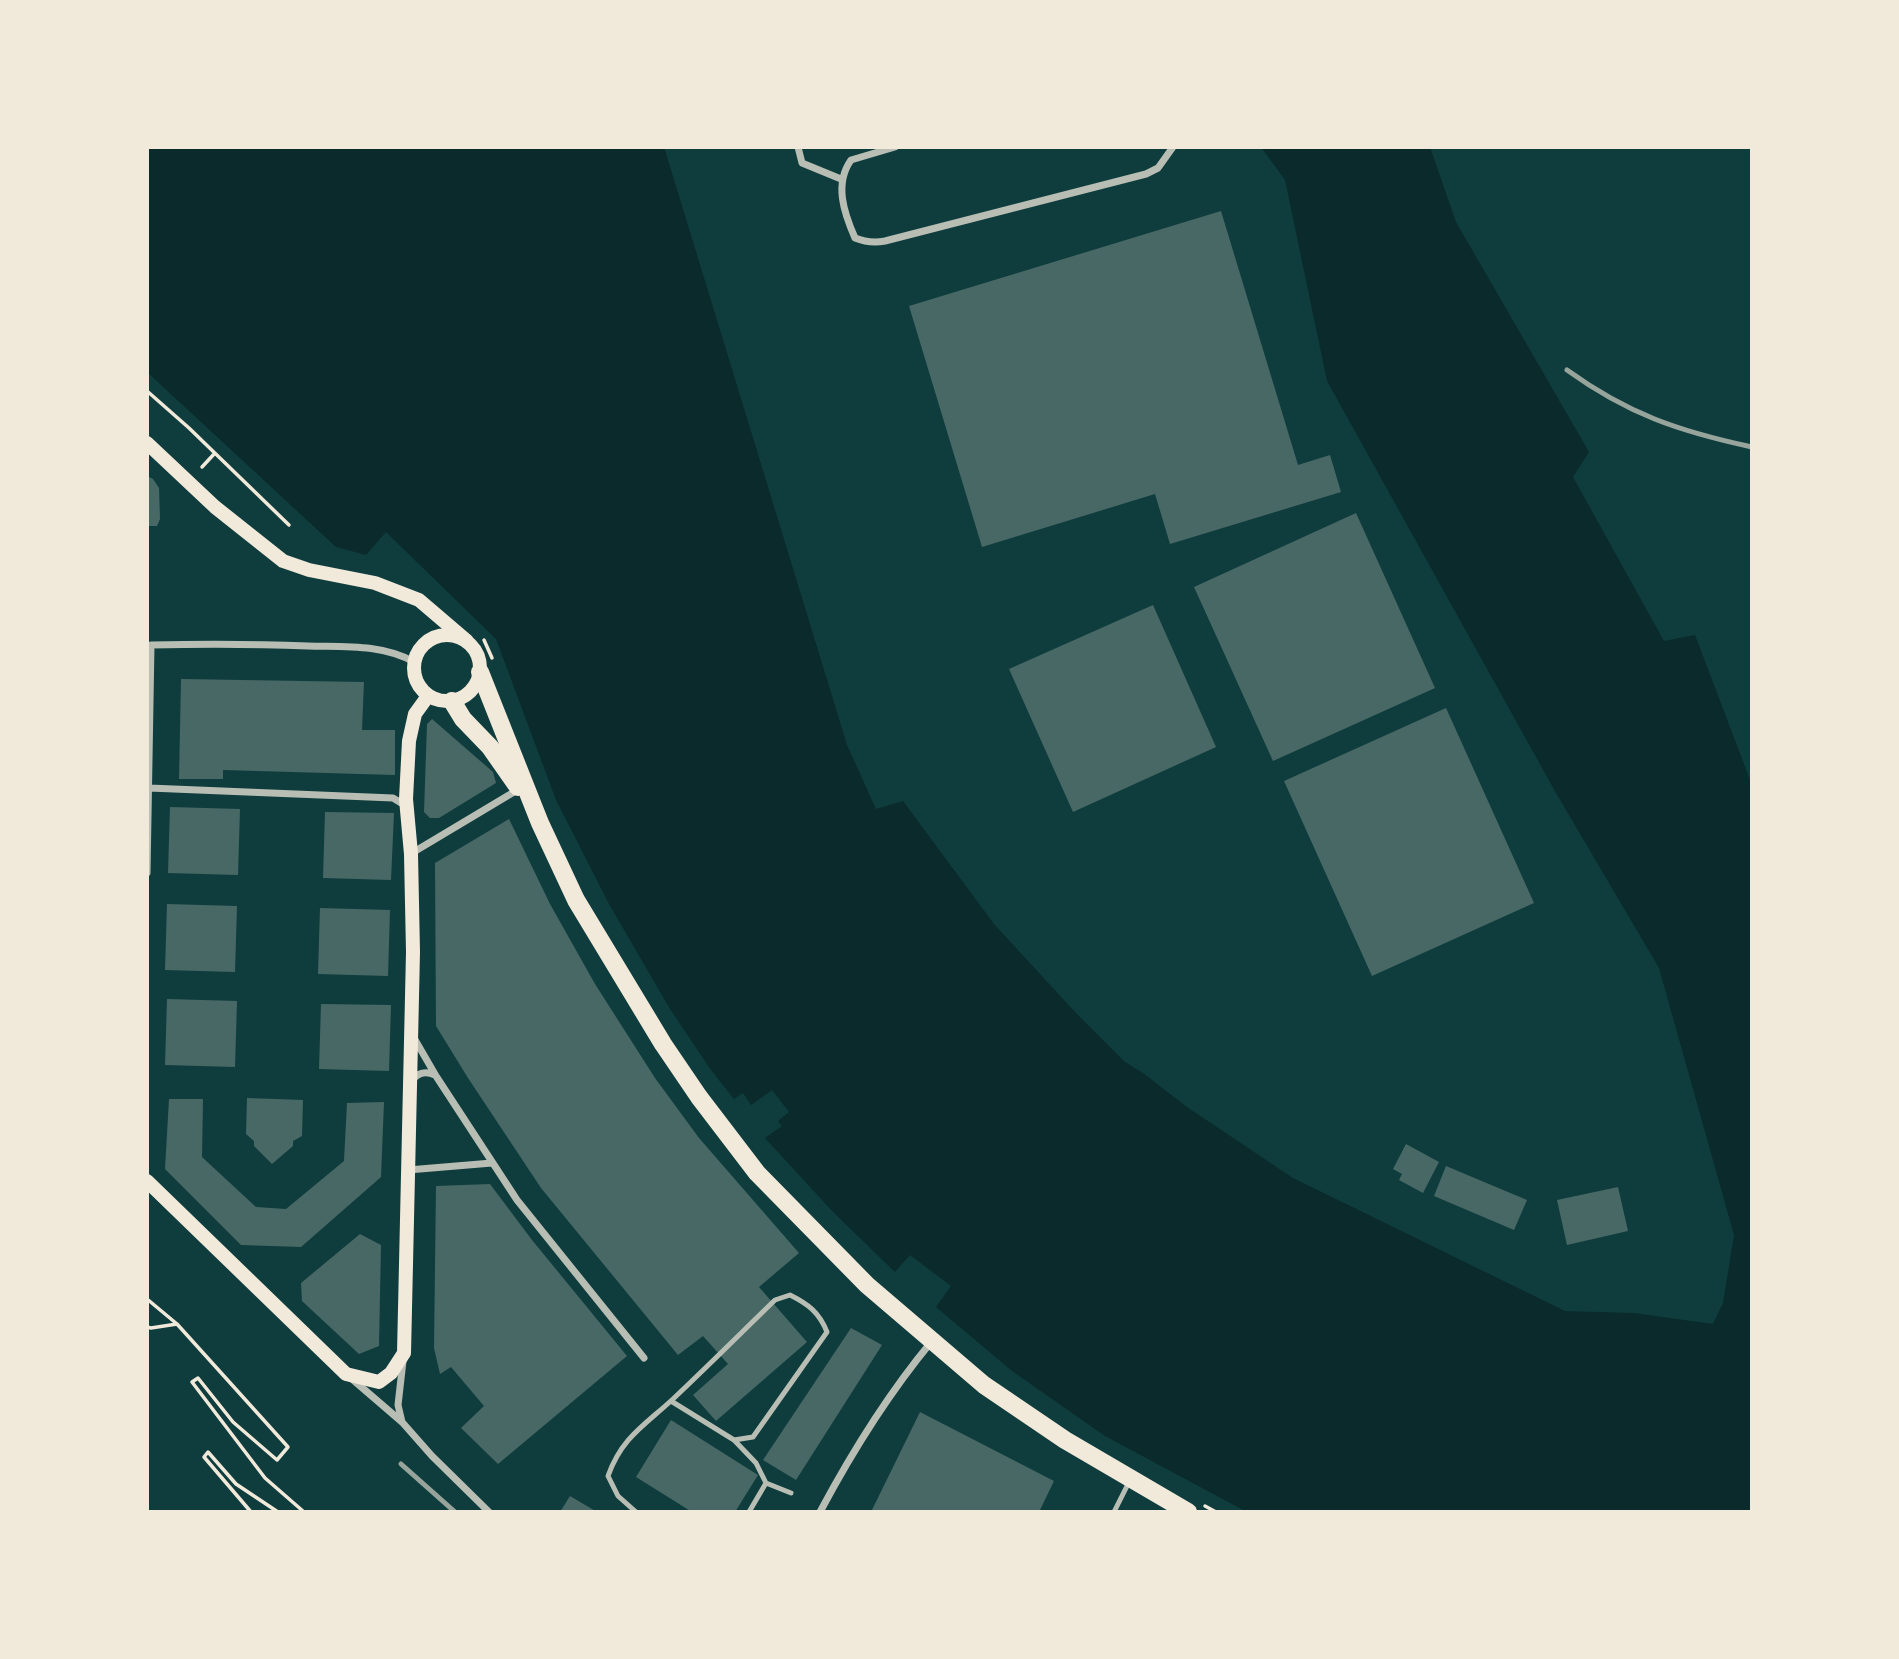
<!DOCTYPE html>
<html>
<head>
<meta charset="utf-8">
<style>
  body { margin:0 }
  #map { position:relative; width:1899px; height:1659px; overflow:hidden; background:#0f3d3e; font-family:Ubuntu,sans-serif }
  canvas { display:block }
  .frame { position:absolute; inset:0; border:149px solid #f1e9da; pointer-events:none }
</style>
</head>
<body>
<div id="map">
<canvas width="1899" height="1659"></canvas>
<div class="frame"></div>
</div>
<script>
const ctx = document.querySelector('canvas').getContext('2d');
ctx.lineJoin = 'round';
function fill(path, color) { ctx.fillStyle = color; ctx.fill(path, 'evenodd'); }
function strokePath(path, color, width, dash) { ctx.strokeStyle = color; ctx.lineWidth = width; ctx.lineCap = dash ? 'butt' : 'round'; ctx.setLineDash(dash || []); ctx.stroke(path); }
fill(new Path2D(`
  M147 147H664L847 745 876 809 903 801 994 924 1075 1012 1125 1062 1143 1073 1187 1107 1293 1178 1565 1311 1634 1313 1713 1324 1723 1303 1734 1235 1659 968 1556 793 1327 381 1285 180 1261 147H1430L1456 222 1589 452 1573 477 1664 641 1695 635 1752 785V1512H1247L1105 1436 1012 1371 936 1307 951 1286 910 1255 895 1272 834 1213 765 1138 782 1126 778 1121 789 1112 772 1090 751 1105 743 1093 734 1099 711 1070 670 1009 609 904 556 800 496 639 386 532 366 555 336 547 147 372Z`), '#0a2a2b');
fill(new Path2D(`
  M1221 211 1298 465 1330 455 1341 492 1170 544 1155 494 982 547 909 306Z
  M147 476 153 479 159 488 160 519 157 526H147Z
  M1356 513 1435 688 1273 761 1194 587Z
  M1153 605 1216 747 1073 812 1009 669Z
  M181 679 364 682 362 730H395V775L223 770V779H179Z
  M1446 708 1534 903 1372 976 1284 781Z
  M432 719 493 772 496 783 439 818H430L424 812 427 724Z
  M170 807 240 809 238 875 168 873Z
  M325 812 394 813 391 880 323 878Z
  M509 819 550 904 595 984 655 1078 699 1138 799 1253 759 1287 807 1342 716 1421 693 1395 728 1364 703 1336 678 1355 541 1188 468 1078 436 1026 435 863Z
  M167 904 237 906 235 972 165 970Z
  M320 908 390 910 388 976 318 974Z
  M167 999 237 1001 235 1067 165 1065Z
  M321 1004 391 1005 389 1071 319 1069Z
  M247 1098 303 1100 302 1136 293 1141V1146L272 1164 254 1146V1141L246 1134Z
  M169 1099H203L202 1157 256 1207 286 1209 344 1161 347 1103 384 1102 381 1177 301 1247 241 1245 165 1169Z
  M1406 1144 1439 1162 1423 1193 1399 1180 1402 1174 1393 1169Z
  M1446 1166 1527 1200 1514 1230 1434 1196Z
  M490 1184 532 1240 627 1356 498 1464 461 1428 484 1406 451 1367 440 1374 434 1348 436 1186Z
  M1618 1187 1628 1231 1567 1245 1557 1200Z
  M360 1234 381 1245 379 1346 359 1354 302 1301 301 1283Z
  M851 1328 882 1345 796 1480 763 1460Z
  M920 1412 1054 1481 1039 1512H871Z
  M671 1420 758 1475 735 1512H692L636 1477Z
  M570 1496 597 1512H560Z`), '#486865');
strokePath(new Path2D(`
  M147 391 189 428 289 525
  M202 467 215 453
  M484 640 492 658
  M147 1299 177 1324 288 1447 277 1460 233 1422 198 1378 192 1382 265 1478 304 1512
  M147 1327 151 1328 177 1324
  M1205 1506 1216 1512
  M251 1512 204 1457 208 1452 236 1484 278 1512`), '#f1e9da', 3.5);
strokePath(new Path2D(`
  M734 1440 756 1463 766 1483
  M636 1512 618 1496 608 1476C622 1437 645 1425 673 1399 708 1366 741 1333 775 1300L790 1295C808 1304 819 1312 827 1332L753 1437 734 1440 671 1401
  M749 1512 766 1483 791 1493
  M1114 1512 1129 1482`), '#b8beb3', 5);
strokePath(new Path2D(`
  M798 147 802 163 841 179
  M895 147 851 160C834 184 844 213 855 238 865 242 874 243 885 241L1146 174 1158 168 1173 147
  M151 645C203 644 255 644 308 646 344 647 382 644 414 662
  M149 788 393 798 406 806
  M412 853 519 789
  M147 873 151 645
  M414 1038 436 1076 517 1200 644 1358
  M412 1080C419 1072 426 1071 435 1075
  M408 1170 492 1163
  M352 1379 402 1422 432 1456 489 1512
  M402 1422 398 1405 403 1361
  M820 1512C852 1452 888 1394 932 1341`), '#b8beb3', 7);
strokePath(new Path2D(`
  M147 443 215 507 283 561 309 570 375 583 419 600 467 641
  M414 668a33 33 0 1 1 66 0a33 33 0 1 1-66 0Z
  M147 1181 346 1374 379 1382 391 1373 404 1353 413 952 411 854 406 799 409 741 415 714 428 696`), '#f1e9da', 14);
strokePath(new Path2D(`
  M480 672 540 823 576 900 663 1044 699 1097 757 1173 867 1285 984 1385 1065 1440 1188 1512
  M452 701 463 719 490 747 518 787`), '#f1e9da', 18);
strokePath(new Path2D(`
  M1567 370C1628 414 1678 431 1752 447
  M401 1464 455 1512`), '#97a49c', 5);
</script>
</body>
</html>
